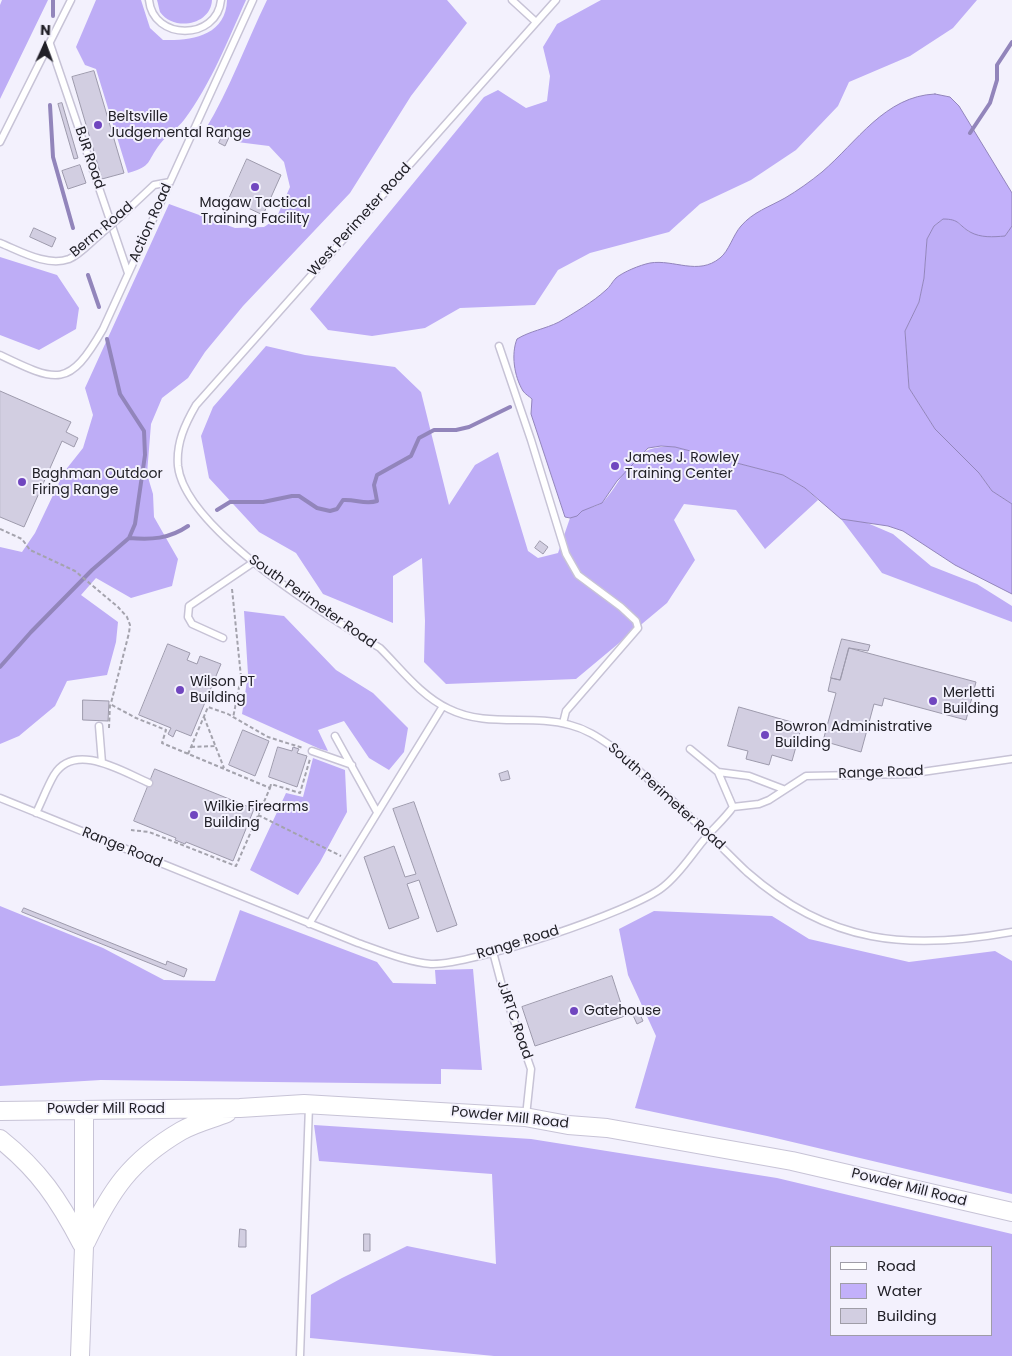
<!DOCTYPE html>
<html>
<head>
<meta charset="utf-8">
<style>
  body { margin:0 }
  #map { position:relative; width:1012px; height:1356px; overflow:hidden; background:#f3f1fd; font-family:Poppins,sans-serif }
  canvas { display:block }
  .legend { position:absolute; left:830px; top:1246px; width:162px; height:90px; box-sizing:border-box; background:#f3f1fd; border:1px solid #9f9da7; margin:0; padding:6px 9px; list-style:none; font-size:15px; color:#212027 }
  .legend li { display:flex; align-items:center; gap:10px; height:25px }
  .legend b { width:25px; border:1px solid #9f9da7 }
  .north { position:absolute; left:20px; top:20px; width:50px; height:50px; -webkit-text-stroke:4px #f3f1fd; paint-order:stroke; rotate:2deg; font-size:14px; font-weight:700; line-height:20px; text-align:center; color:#212027 }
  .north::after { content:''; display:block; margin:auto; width:18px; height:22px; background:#212027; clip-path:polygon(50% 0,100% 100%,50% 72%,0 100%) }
</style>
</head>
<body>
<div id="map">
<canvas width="1012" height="1356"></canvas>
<ul class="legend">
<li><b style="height:6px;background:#fff"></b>Road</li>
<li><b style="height:14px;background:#c2b0fa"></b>Water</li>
<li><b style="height:14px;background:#d2cee1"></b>Building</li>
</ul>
<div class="north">N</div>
</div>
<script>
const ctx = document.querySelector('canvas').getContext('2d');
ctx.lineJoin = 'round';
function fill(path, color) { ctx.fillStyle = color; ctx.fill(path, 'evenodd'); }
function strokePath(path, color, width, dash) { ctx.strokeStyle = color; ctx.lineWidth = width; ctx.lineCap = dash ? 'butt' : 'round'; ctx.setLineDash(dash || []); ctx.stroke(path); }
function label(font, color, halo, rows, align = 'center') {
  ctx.font = font + ' Poppins,sans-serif'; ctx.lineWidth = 4; ctx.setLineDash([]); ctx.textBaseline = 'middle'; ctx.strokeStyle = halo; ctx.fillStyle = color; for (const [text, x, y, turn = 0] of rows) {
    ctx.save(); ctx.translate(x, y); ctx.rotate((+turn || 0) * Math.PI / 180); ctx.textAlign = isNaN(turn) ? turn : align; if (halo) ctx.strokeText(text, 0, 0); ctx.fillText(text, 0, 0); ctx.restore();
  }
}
fill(new Path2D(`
  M2 0H48L0 99V5Z
  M96 0H141L150 28 163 40C191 41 226 36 227 0H246C228 40 211 84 184 120 177 129 167 135 160 144 146 162 153 166 128 173L96 69 85 65 76 47Z
  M157 0H212C211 25 174 32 160 12 159 9 158 3 157 0Z
  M267 0H447L467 23 411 96 350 193 243 306 205 352 188 378 162 398 151 424 147 474 153 494 154 517 178 559 172 586 131 598 96 578 81 595 118 622 116 642 107 675 67 681 55 706 19 736 0 744V547L22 552 35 533 64 472 83 448 93 415 85 388 169 204 235 228 264 227 276 219 290 187 284 162 269 146 237 142 226 125 217 134 205 130C230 89 246 43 267 0Z
  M601 0H977L953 28 910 56 849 82 838 106 796 150 751 180 700 204 669 232 590 253 558 270 535 305 460 308 425 328 372 336 328 330 310 309 484 97 498 90 526 108 547 101 550 76 543 47 557 24Z
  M943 219H954L969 232 1005 236 1012 226V504L992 491 979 473 935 429 909 388 905 331 919 302 924 278 927 239 934 226Z
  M0 257 57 275 79 308 76 329 39 350 0 335Z
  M266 346 305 355 395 367 421 392 449 505 475 465 498 452 528 551 538 558 558 553 570 518C576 516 578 513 583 510 589 507 598 507 604 501 628 474 630 443 675 447L783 475 805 488 818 500 765 549 736 510 684 504 674 520 695 560 667 603 576 679 446 684 424 662 425 621 422 558 393 576V623L323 594 296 553 259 532 209 478 201 436 213 407Z
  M841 519 865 522 893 534 931 566 977 584 1012 606V622L882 573Z
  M244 611 284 616 336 670 373 693 408 728 404 752 389 770 369 758 344 721 318 730 328 751 320 749 242 714 248 674Z
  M313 758 345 770 347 812 320 862 298 895 250 870 286 793 303 797Z
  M0 906 103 948 164 980 215 981 240 910 377 962 393 983 436 984 435 970 473 969 482 1070 441 1069V1084L101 1080 0 1086Z
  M654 911 772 916 809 939 909 962 995 951 1012 961V1194L767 1136 635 1108 656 1036 628 975 619 929Z
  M314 1125 531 1139 777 1178 1012 1234V1356H494L310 1338 311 1295 342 1278 407 1246 496 1264 492 1174 319 1161ZM831 1247H991V1335H831Z`), '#beadf6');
const water = new Path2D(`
  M935 94 950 97 959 106 1012 193V226L1005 236C993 237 981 238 970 232 958 225 960 219 943 219L934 226 927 239 924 278 919 302 905 331 909 388 935 429 979 473 992 491 1012 504V594L955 565 903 531 888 526 841 519 805 488 783 475 675 447 661 446 648 448 617 481 602 503 582 511 577 516 570 518 565 517 531 414 532 399C529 396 526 395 523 391 514 376 511 354 517 339 530 331 545 329 559 322 574 313 593 302 606 290 610 287 612 282 616 278 623 272 640 265 650 263 674 259 698 276 720 258 729 251 733 235 741 226 753 212 769 207 785 198 797 191 811 181 822 172 857 142 885 96 935 94Z`);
fill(water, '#c2b0fa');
strokePath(water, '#9285bb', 1);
strokePath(new Path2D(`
  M53 16V0
  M50 105 53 157 73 228
  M970 133 990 103 997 80V65L1012 42
  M88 275 99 307
  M217 510 230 502H263L292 496H299L317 508 330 511 337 509 343 500C356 499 365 505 377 501L374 485 377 475 411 456 419 438 434 430H456L469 427 510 407
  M129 538C151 540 169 539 188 526
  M0 667 31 632 92 570 129 538 135 524 145 455 144 431 120 394 107 339`), '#9285bb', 4);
const building = new Path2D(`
  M94 71 124 173 102 179 72 77Z
  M62 103 78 158 74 159 58 104Z
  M225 130 231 133 225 146 219 143Z
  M247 159 281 175 263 215 229 199Z
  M80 165 86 183 68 189 62 171Z
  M34 228 56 238 52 247 30 237Z
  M0 391 71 422 66 432 78 438 74 447 62 441 24 527 0 517Z
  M540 541 548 547 543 554 535 548Z
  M842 639 870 645 868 651 849 648 840 680 831 678Z
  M168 644 190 653 187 660 197 664 200 656 221 664 191 736 176 730 173 737 168 734 171 728 139 715Z
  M849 648 976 682 966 720 884 698 882 706 874 704 861 752 823 741 836 693 828 691 831 678 840 680Z
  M83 700 109 701 108 721 83 720Z
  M739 707 802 725 792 761 772 755 769 765 746 759 748 751 728 746Z
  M243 730 269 741 255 776 229 765Z
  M278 747 292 751 293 747 299 749 297 753 307 756 297 787 269 777Z
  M155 769 254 809 233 861 186 842 185 844 175 840 176 838 134 821Z
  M508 771 510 779 501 781 499 774Z
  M414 802 457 925 437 932 419 880 407 884 419 918 389 929 364 857 394 846 405 877 416 874 393 809Z
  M24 908 166 965 167 961 187 969 184 977 22 912Z
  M612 976 625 1016 535 1046 522 1007Z
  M638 1010 643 1021 637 1024 632 1013Z
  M240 1229 246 1230V1247H239Z
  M364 1234H370V1251H364Z`);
fill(building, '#d2cee1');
strokePath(building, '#9d9aac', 1);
const service = new Path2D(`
  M149 0C153 41 217 41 221 0
  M512 0 536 22
  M556 0 196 405C185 424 176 443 178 466 185 529 327 616 380 648 401 669 421 696 449 709 487 728 531 714 570 725 586 729 598 737 611 746 644 775 677 804 709 835 722 847 734 860 747 872 829 944 908 951 1012 932
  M50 44 128 273
  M0 142 71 0
  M122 215 154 185 170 182
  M0 243C20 251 47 267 69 259 79 255 89 244 97 237
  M499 346 531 440 566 554 578 575 621 607 636 621 638 628 566 711 563 723
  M0 355C58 383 69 388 103 329L253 0
  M223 638 192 624 188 617 189 606 254 562
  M99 726 102 763
  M335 736 377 812
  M690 749 718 772 733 807
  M312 751 352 765
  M718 772 749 776 783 789
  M0 798 358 943C381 951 407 962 431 964 469 966 634 911 663 887 681 873 693 852 708 835 716 826 725 818 733 807L759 804 769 800 806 776 908 774 1012 759
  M36 813C42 801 47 787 54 775 75 741 123 772 149 783
  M309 924 443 706
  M493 952 502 986 531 1069 526 1116
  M300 1356 309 1106`);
const secondary = new Path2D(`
  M0 1111 240 1108 304 1104 525 1117 568 1125 607 1128 792 1161 1012 1212
  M0 1139C39 1170 59 1200 82 1244
  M86 1242C111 1190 130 1161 181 1131 195 1123 212 1119 227 1113
  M80 1356 84 1247V1110`);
strokePath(service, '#c7c3d6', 9);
strokePath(secondary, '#c7c3d6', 20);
strokePath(new Path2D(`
  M0 529 22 539 30 550 75 571 118 607 127 617 130 625 129 633 111 703
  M232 589 241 677 233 718
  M204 717 224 768
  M109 728 110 704 136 718 166 730 162 743 270 788 236 866 149 832 131 830
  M191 747 215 746
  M188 754 208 707 228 714 268 737 303 748
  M270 788 271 784 300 793 310 759
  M258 815 341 856`), '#a4a3ad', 2, [4, 2.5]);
strokePath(service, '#fff', 6);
strokePath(secondary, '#fff', 18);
const serviceBridge = new Path2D(`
  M97 237 122 215`);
strokePath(serviceBridge, '#c7c3d6', 9, []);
strokePath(serviceBridge, '#fff', 6);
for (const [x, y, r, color] of [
  [98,125,5,"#7046bf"],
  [255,187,5,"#7046bf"],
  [615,466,5,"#7046bf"],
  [22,482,5,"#7046bf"],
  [180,690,5,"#7046bf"],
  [933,701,5,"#7046bf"],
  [765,735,5,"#7046bf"],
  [194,815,5,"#7046bf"],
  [574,1011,5,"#7046bf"]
]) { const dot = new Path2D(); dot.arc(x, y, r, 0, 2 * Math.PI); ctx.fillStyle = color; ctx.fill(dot); strokePath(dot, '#f3f1fd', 2); }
label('14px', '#212027', '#f3f1fd', [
  ["Beltsville",108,117],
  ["Judgemental Range",108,133],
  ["Magaw Tactical",255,203,"center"],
  ["Training Facility",255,219,"center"],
  ["James J. Rowley",625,458],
  ["Training Center",625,474],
  ["Baghman Outdoor",32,474],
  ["Firing Range",32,490],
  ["Wilson PT",190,682],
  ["Building",190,698],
  ["Merletti",943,693],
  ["Building",943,709],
  ["Bowron Administrative",775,727],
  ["Building",775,743],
  ["Wilkie Firearms",204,807],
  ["Building",204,823],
  ["Gatehouse",584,1011]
], 'left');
label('14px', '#212027', '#f3f1fd', [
  ["BJR Road",89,158,71],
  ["West Perimeter Road",360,220,-48],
  ["Action Road",151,223,-66],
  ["Berm Road",102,230,-40],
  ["South Perimeter Road",312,602,35],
  ["Range Road",881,773,-2],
  ["South Perimeter Road",666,797,42],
  ["Range Road",122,848,22],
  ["Range Road",518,943,-17],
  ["JJRTC Road",514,1020,71],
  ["Powder Mill Road",106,1109],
  ["Powder Mill Road",510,1118,6],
  ["Powder Mill Road",909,1188,14]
]);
</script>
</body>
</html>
